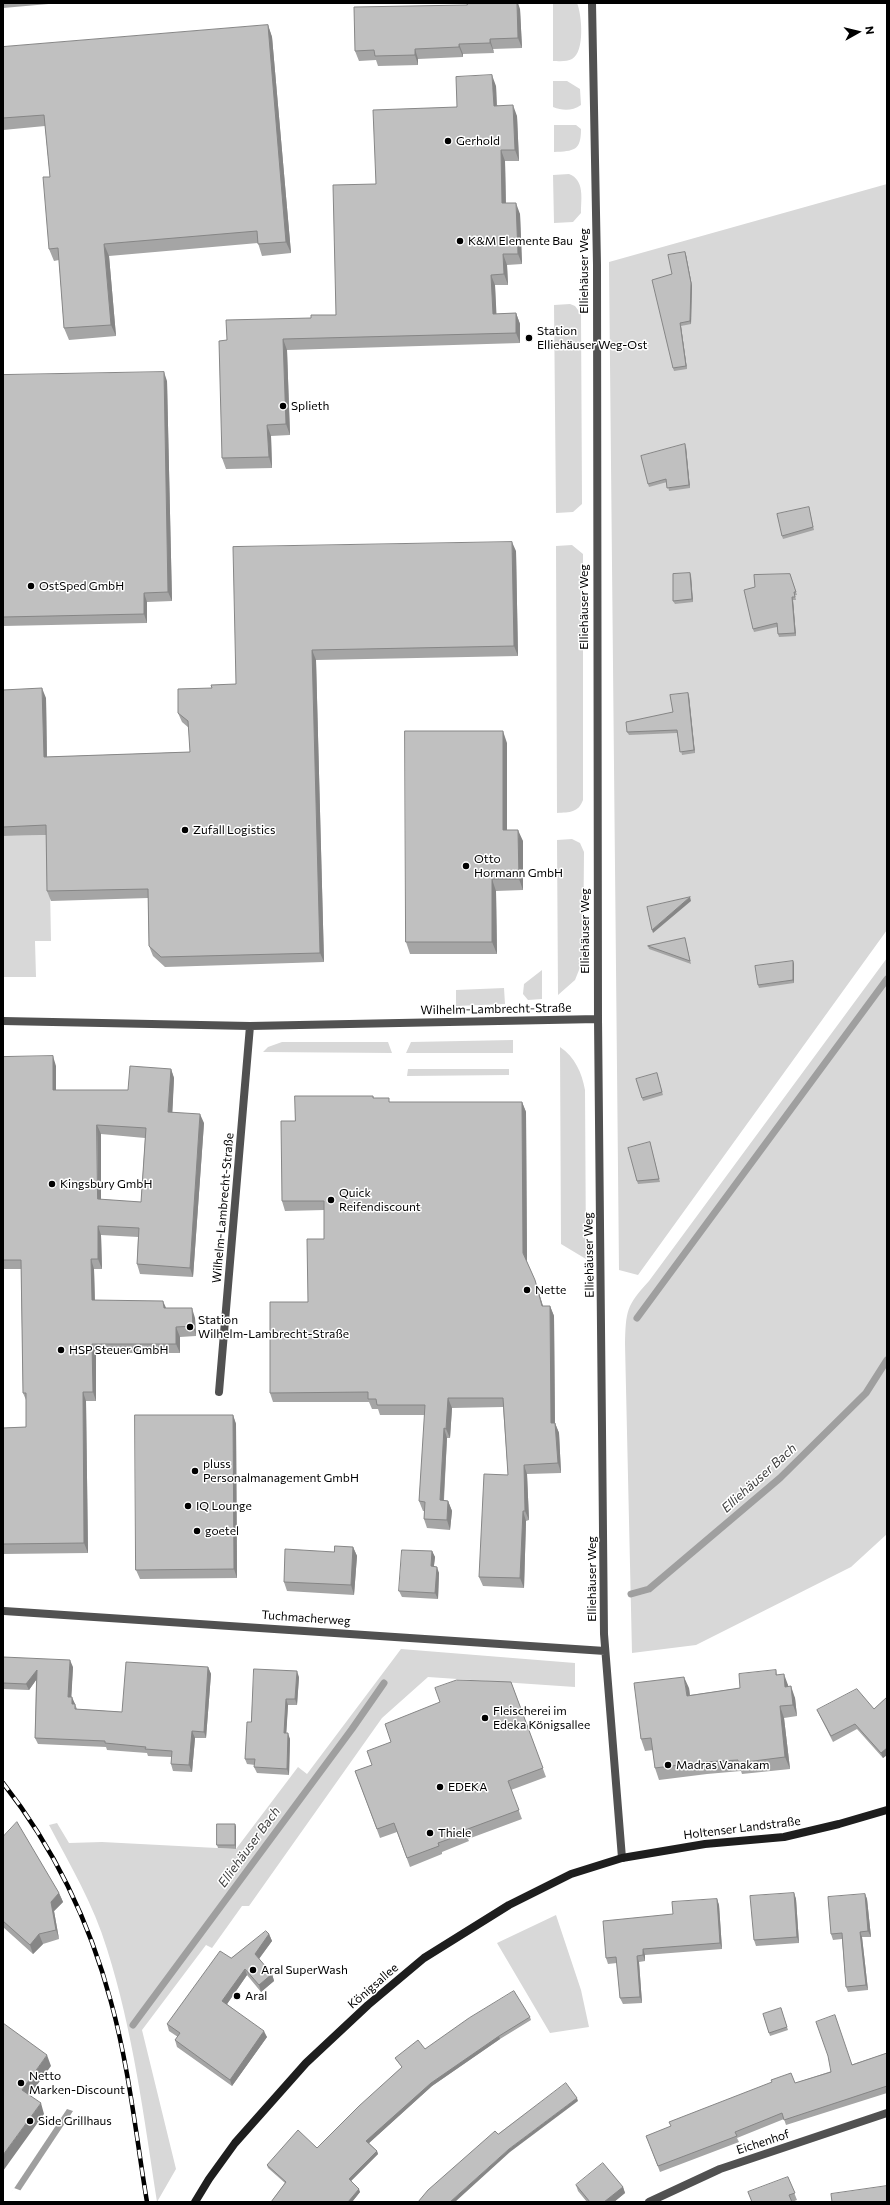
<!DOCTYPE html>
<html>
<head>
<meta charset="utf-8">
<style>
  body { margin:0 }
  #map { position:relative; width:890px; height:2205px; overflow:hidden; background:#fff; font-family:Commissioner,sans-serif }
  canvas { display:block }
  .frame { position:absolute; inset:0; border:4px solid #000; pointer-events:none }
  .north { position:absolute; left:838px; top:12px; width:40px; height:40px; -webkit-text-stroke:3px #fff; paint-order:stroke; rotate:82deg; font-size:11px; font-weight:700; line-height:16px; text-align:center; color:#000 }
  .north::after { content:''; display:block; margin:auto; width:14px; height:18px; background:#000; clip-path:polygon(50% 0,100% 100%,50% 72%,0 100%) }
</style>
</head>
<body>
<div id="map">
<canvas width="890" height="2205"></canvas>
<div class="frame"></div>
<div class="north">N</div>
</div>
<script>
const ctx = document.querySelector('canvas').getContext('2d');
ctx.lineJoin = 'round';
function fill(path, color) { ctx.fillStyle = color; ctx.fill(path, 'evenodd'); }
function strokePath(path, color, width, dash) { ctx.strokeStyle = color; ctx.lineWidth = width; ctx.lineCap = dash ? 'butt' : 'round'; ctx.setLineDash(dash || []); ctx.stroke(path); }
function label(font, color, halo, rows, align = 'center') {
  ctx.font = font + ' Commissioner,sans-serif'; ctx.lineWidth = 3; ctx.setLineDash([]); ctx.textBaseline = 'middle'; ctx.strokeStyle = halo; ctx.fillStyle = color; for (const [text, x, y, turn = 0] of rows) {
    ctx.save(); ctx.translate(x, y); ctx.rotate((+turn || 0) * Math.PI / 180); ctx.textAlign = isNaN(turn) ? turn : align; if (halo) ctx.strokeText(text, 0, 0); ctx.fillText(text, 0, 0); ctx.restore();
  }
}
fill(new Path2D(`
  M553 3H577C582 15 585 52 572 59 567 62 558 61 553 61Z
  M553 81H567L580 89 581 105C572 111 563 111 553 107Z
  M554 125H576L581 129C581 151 574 151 554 152Z
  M569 174C585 180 581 199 581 213L573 222 554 223 553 175Z
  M887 184V930L638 1275 619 1270 609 262Z
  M570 304 575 306 581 314 582 504 573 512 556 513 554 305Z
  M572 545 583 554V800C578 813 570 812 557 813L556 546Z
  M49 835 51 941H35L36 977H3V836Z
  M572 839 580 843 584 852 583 960 575 980 558 995 557 840Z
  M887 958V1534L851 1567 696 1645 632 1653 625 1344C626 1311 626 1306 649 1281Z
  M542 970V999L528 1000 523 994 524 984Z
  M504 988 505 1004 456 1006V990Z
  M513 1040V1053H406L411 1042Z
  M282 1042H388L392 1053 263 1052 268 1047Z
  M560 1047C575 1057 582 1073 585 1090L586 1259 561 1244Z
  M408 1069H509V1075L407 1076Z
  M401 1649 575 1663V1687L428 1677 382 1718 249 1906H242L212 1948 206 1945 142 2030 176 2169 157 2202C144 2117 133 2031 107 1949 94 1905 70 1865 49 1825L57 1823 69 1843 102 1842 236 1849 298 1767 307 1774Z
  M556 1915 581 1990 589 2027 550 2033 497 1943Z`), '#d8d8d8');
fill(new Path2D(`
  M67 2109 73 2111 20 2191 11 2202H5Z`), '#9f9f9f');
fill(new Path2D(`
  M14 2188 22 2191 14 2202H3Z`), '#fff');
strokePath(new Path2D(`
  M637 1318 887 979
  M631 1594 649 1589 780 1478 866 1393 887 1360
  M133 2025 352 1729 384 1683`), '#9f9f9f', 7);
strokePath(new Path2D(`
  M592 3 597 265 598 1019 604 1634 622 1858
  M3 1021 250 1026 598 1019
  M219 1392 250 1026
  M4 1611 605 1651
  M649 2202 720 2169 887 2113`), '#515151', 8);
strokePath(new Path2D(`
  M195 2202 209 2179 235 2143 306 2063 368 2005 424 1958 509 1905 571 1874 622 1858 705 1844 784 1837 839 1824 887 1810`), '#1e1e1e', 8);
const rail = new Path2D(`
  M3 1783C54 1848 90 1923 111 2002 129 2067 136 2136 147 2202`);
strokePath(rail, '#000', 4.5);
strokePath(rail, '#fff', 3, [9]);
fill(new Path2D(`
  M3 3H60L3 8Z
  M520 9 522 48 493 49 494 53 463 54V57L418 59V65L378 66 376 60 359 61 355 51Z
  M268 25 272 37 291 253 262 256 258 243 109 256 116 336 69 340 64 328 59 260 54 261 49 249 50 177 45 126 3 130V47Z
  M496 86 497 105 517 116 519 161H505L506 203 520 214 522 264 507 265 508 285H495L496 314 516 313 520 324V343L287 350 290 435 271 436 272 468 226 469 222 458 227 340 311 318 336 315 376 184 457 107Z
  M685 252 686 255 692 286 691 324 681 326 687 369 674 371 673 368 672 274Z
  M3 375 167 381 172 601 147 602V623L3 626Z
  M686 447 690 488 669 491 667 482 649 487 648 484Z
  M809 507 814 530 783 539 782 536Z
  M516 551 518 656 316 660 324 962 165 967 153 956 149 946 148 898 51 901 47 891 46 835 3 836V690L46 698 47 757 190 752 189 728 182 722 178 713 212 688 236 684Z
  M690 573 691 576 693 602 675 604 673 601Z
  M790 574 797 595H795L796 600H793L796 636 779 637 778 634 777 627 754 632 753 629 755 587Z
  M688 693 689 696 695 753 682 755 677 733 629 735 627 732 673 712Z
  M507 743V830L523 841V890L496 891 497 954H410L406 942Z
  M685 938 691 964 649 949 648 946Z
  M793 961 794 964V983L759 988 758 985Z
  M3 1057 56 1066V1090H128L171 1069 174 1078 172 1112 204 1123 193 1277 140 1274 137 1264 138 1237 101 1235 102 1269H94L95 1300 166 1308 195 1318 196 1336 180 1337V1353H96V1401H86L88 1553 3 1554V1428L26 1427V1400L23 1393 21 1269H3ZM101 1134 145 1138 141 1202 101 1200Z
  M657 1073 663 1095 643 1101 642 1098Z
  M373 1096 374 1098 390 1102H522L526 1112 527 1262 538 1290 543 1306H550L554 1316 555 1423 559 1433 561 1473 527 1474 529 1520 526 1521 524 1588 483 1586 479 1577 508 1475 503 1407 452 1408 450 1438H447L444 1500 448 1501 452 1511 450 1530 427 1528 424 1519V1511H423L419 1501 425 1415H380L378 1409H372L369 1402H273L270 1393 308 1302 324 1239V1210L285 1211 282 1201Z
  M650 1142 660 1182 638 1184 637 1181Z
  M233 1415 236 1424 237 1578 140 1579 136 1570Z
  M353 1547 357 1556 354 1595 287 1591 284 1582 334 1552Z
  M432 1551 435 1557 434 1566 439 1573 438 1599 402 1597 399 1591Z
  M3 1657 73 1667 71 1697 75 1704 77 1709 122 1712 208 1667 211 1674 206 1738H195L192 1772 173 1771 171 1764V1757L148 1756 147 1753 107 1750 106 1747 38 1744 35 1738 36 1680 29 1690 3 1689Z
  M776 1670 777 1675 788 1685V1687L795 1698 797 1716 784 1718 790 1769 742 1774 741 1771 707 1774 659 1780 655 1768 653 1750 645 1751 641 1739 689 1688 690 1695 740 1688Z
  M299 1677 297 1705H288L286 1733 290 1739 289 1775 257 1773 254 1767 255 1765 247 1764 245 1759 251 1722Z
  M511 1682 546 1777 511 1790 522 1819 468 1839 469 1841 442 1852V1854L410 1867 397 1832 380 1838 355 1771 372 1765 391 1742Z
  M887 1697V1755L883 1758 857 1729 833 1742 817 1710 874 1709Z
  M235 1824 236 1827V1849L218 1848 217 1845Z
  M3 1837 59 1893 63 1902 54 1911 59 1939 43 1944 33 1954 3 1927Z
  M794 1893 796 1899 799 1943 756 1946 754 1940Z
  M865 1894 867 1899 871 1937H862L868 1990 848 1992 846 1987 842 1939 833 1940 831 1934Z
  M717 1899 719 1905 722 1949 645 1955V1961L639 1962 642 2003 623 2004 620 1998 617 1963 608 1964 606 1958 673 1914Z
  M269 1934 272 1941 259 1959 272 1974 274 1981 261 1992 247 1975 227 2004 267 2037 232 2086 177 2047 175 2040 178 2037 169 2031 167 2024 231 1958Z
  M781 2008 788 2030 770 2036 763 2014Z
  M530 2017 531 2020 500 2039 432 2086 369 2143 377 2151 378 2154 351 2181 360 2192 352 2202H271L285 2183 268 2168 267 2165 317 2148 402 2067 397 2061 395 2058Z
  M887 2053V2093L786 2125 784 2119 737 2138 739 2142 660 2172 646 2136 795 2083Z
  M788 2177 797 2200 792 2202H752Z
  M576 2185 623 2187 625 2193 614 2202H587L578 2191Z`), '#a5a5a5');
fill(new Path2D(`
  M517 3H518L520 9 522 48 518 38Z
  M268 25 272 37 291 253 286 242Z
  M490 39 493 49 494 53 490 43Z
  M459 44 463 54V57L459 47Z
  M415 49 418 59V65L415 55Z
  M492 75 496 86 497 116 494 106Z
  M513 105 517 116 519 161 515 150Z
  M501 150 505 161 506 214 502 203Z
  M516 203 520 214 522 264 518 254Z
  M104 244 109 256 116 336 111 325Z
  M685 252 686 255 692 286 691 324 690 321Z
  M503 254 507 265 508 285 504 274Z
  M491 275 495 285 497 324 493 314Z
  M516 313 520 324V343L516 333Z
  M680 323 681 326 687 369 686 366Z
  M283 339 287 350 290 435 286 424Z
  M164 372 167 381 172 601 168 592Z
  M267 425 271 436 272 468 269 457Z
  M685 444 686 447 690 488 689 485Z
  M512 542 516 551 518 656 514 646Z
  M690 573 691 576 693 602 692 599Z
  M144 593 147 602V623L144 614Z
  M792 597 793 600 796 636 795 633Z
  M312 650 316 660 324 962 320 953Z
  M42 688 46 698 47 766 44 757Z
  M688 693 689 696 695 753 694 750Z
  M503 731 507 743V841L503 830Z
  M518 830 523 841V890L519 879Z
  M492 879 496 891 497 954 492 942Z
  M690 897 691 901 653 933 652 930Z
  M793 961 794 964V983L793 980Z
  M53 1056 56 1066V1100L53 1090Z
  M171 1069 174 1078 172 1121 168 1112Z
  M522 1102 526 1112 527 1263 523 1253Z
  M200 1114 204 1123 193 1277 190 1268Z
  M97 1125 101 1134V1209L98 1199Z
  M98 1226 101 1235 102 1269 98 1259Z
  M91 1259 94 1269 95 1310 92 1300Z
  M535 1280 538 1290 546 1316 542 1306Z
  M163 1301 167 1310 164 1308Z
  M550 1306 554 1316 555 1433 551 1423Z
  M192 1308 195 1318 196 1336 193 1326Z
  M176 1327 180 1337V1353L176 1344Z
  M92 1344 96 1353V1401L93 1392Z
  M83 1392 86 1401 88 1553 84 1543Z
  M448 1398 452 1408 450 1438 446 1429Z
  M233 1415 236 1424 237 1578 234 1569Z
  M555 1423 559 1433 561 1473 558 1463Z
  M444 1428 447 1438 443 1510 440 1500Z
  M524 1465 527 1474 529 1520 525 1511Z
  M448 1501 452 1511 450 1530 447 1520Z
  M523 1511 526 1521 524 1588 520 1578Z
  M353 1547 357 1556 354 1595 351 1585Z
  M432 1551 435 1557 433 1572 431 1566Z
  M437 1567 439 1573 438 1599 435 1593Z
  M70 1660 73 1667 71 1704 68 1697Z
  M208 1667 211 1674 206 1738 204 1732Z
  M37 1670 39 1676 29 1690 26 1684Z
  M297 1671 299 1677 297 1705 295 1699Z
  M784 1674 788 1685 789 1698 785 1687Z
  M684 1677 689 1688 691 1707 687 1696Z
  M791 1686 795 1698 797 1716 793 1705Z
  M72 1697 75 1704H72Z
  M286 1699 288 1705 286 1739 284 1733Z
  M780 1706 784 1718 790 1769 785 1757Z
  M192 1731 195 1738 192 1772 189 1765Z
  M288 1733 290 1739 289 1775 287 1769Z
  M887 1748V1755L883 1758 881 1753Z
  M235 1824 236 1827V1849L235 1845Z
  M59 1893 63 1902 54 1911 59 1939 56 1930 51 1902Z
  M794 1893 796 1899 799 1943 797 1937Z
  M865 1894 867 1899 871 1937 868 1931Z
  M717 1899 719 1905 722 1949 720 1943Z
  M860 1932 862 1937 868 1990 866 1985Z
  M39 1934 43 1944 33 1954 30 1945Z
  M269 1934 272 1941 258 1960 255 1954Z
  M643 1949 645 1955V1961L643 1955Z
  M637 1956 639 1962 642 2003 640 1997Z
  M245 1969 247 1975 225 2007 222 2001Z
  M272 1974 274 1981 261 1992 259 1985Z
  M264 2031 267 2037 232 2086 230 2080Z
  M499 2036 500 2039 432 2086 368 2144 366 2141 431 2083Z
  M47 2055 51 2066 26 2100 22 2090Z
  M577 2098 578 2101 510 2152 455 2202H450L509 2149Z
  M41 2103 44 2114 3 2171V2155Z
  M377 2151 378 2154 350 2182 349 2179Z
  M623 2187 625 2193 614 2202H604Z
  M359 2189 360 2192 352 2202H348Z`), '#868686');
const building = new Path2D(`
  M467 3H517L518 38 490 39V43L459 44V47L415 49V55L375 56 374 50 355 51 354 7 467 5Z
  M268 25 286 242 258 244 257 231 104 244 111 325 64 328 58 248 49 249 43 177H50L44 115 3 118V47Z
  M492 75 494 106 513 105 515 150H501L502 203H516L518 254H503L504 274 491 275 493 314 516 313V333L283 339 286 424 267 425 269 457 222 458 219 341 227 340 226 320 311 318V315H336L333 185 376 184 373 110 457 107 456 77Z
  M685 252 691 283 690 321 680 323 686 366 673 368 652 280 672 274 668 255Z
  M164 372 168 592 144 593V614L3 617V375Z
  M685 444 689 485 667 488 666 479 648 484 641 456Z
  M809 507 813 527 782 536 777 514Z
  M512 542 514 646 312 650 320 953 161 957 149 946 148 889 47 891 46 825 3 827V690L42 688 44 757 190 752 188 721 178 713V689L212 688 211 685 236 684 233 547Z
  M690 573 692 599 673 601V574Z
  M790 574 796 592H794L795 597H792L795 633 778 634 777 623 753 629 744 590 755 587 754 575Z
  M688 693 694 750 680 752 677 730 627 732 626 722 673 712 670 695Z
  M405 731H503V830H518L519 879H492V942H406Z
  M690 897 652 930 647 907Z
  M685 938 690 961 648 946Z
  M793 961V980L758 985 755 966Z
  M53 1056V1090H128L130 1066 171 1069 168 1112 200 1114 190 1268 137 1264 139 1228 98 1226V1259H91L92 1300 163 1301 164 1308H192L193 1326 176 1327V1344H92L93 1392H83L84 1543 3 1544V1428L26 1427V1393H23L21 1260H3V1057ZM97 1125 146 1128 141 1202 98 1199Z
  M657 1073 662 1092 642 1098 636 1079Z
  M295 1096H373V1098H389V1102H522L523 1253 535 1280 542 1306H550L551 1423H555L558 1463 524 1465 525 1511H523L520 1578 479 1577 484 1474 508 1475 503 1398H448L446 1429 444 1428 440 1500 448 1501 447 1520 424 1519 425 1502 419 1501 425 1405H377L376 1399H368V1392L270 1393V1302H308L307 1239H324V1201H282L281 1121H295Z
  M650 1142 659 1179 637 1181 628 1148Z
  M135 1415H233L234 1569 136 1570Z
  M335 1546 353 1547 351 1585 284 1582 285 1549 334 1552Z
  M402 1550 432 1551 431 1566 437 1567 435 1593 399 1591Z
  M3 1657 70 1660 68 1697H72V1704H75V1709L122 1712 126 1662 208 1667 204 1732 192 1731 189 1765 171 1764 172 1751 145 1749 146 1747 105 1743V1741L35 1738 37 1670 26 1684 3 1683Z
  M254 1669 297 1671 295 1699H286L284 1733H288L287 1769 254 1767 255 1759H245L247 1722H251Z
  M776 1670V1675L784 1674 785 1687 791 1686 793 1705 780 1706 785 1757 738 1763V1760L703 1762 655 1768 651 1738 641 1739 634 1683 684 1677 687 1696 740 1688 739 1674Z
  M457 1680 511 1682 543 1768 508 1781 519 1810 465 1830 466 1833 438 1843 439 1846 407 1858 394 1823 377 1829 355 1771 372 1765 367 1751 391 1742 385 1724 440 1702 435 1688Z
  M857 1689 874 1709 887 1697V1748L881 1753 855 1724 831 1736 817 1710Z
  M17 1822 59 1893 51 1902 56 1930 39 1934 30 1945 3 1921V1837Z
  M217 1824H235V1845H217Z
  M794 1893 797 1937 754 1940 750 1896Z
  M865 1894 868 1931 860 1932 866 1985 846 1987 842 1933 831 1934 828 1897Z
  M717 1899 720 1943 643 1949V1955L637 1956 640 1997 620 1998 616 1957 606 1958 603 1921 673 1914 672 1902Z
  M266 1931 269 1934 255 1954 272 1974 259 1985 245 1969 222 2001 264 2031 230 2080 175 2040 180 2033 167 2024 220 1951 231 1958Z
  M514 1991 530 2017 499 2036 431 2083 366 2141 377 2151 349 2179 359 2189 348 2202H312L311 2201 310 2202H271L286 2182 267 2165 298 2130 317 2148 359 2106 402 2067 395 2058 418 2040 425 2049 469 2018Z
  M781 2008 787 2027 769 2033 763 2014Z
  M835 2015 852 2065 887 2053V2086L784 2120 782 2113 735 2132 737 2136 658 2166 646 2136 671 2126 669 2122 772 2082 771 2080 791 2073 795 2083 831 2072 828 2056 816 2022Z
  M3 2023 47 2055 22 2090 41 2103 3 2155Z
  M566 2083 577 2098 509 2149 450 2202H418L428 2190 495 2131 498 2134Z
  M603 2163 623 2187 604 2202H590L576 2185Z
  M788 2177 795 2193 789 2195 792 2202H752L748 2192Z
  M887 2186V2202H832L831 2194Z`);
fill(building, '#c0c0c0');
strokePath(building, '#868686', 1);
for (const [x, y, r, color] of [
  [448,141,4,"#000"],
  [460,241,4,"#000"],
  [529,338,4,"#000"],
  [283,406,4,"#000"],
  [31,586,4,"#000"],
  [185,830,4,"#000"],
  [466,866,4,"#000"],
  [52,1184,4,"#000"],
  [331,1200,4,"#000"],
  [527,1290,4,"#000"],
  [190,1327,4,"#000"],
  [61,1350,4,"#000"],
  [195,1471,4,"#000"],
  [188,1506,4,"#000"],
  [197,1531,4,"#000"],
  [485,1718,4,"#000"],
  [668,1765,4,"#000"],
  [440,1787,4,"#000"],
  [430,1833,4,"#000"],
  [253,1970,4,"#000"],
  [237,1996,4,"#000"],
  [21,2083,4,"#000"],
  [30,2121,4,"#000"]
]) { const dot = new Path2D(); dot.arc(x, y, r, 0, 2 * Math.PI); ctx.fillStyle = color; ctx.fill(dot); strokePath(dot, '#fff', 1.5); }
label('12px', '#000', '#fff', [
  ["Gerhold",456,141],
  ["K&M Elemente Bau",468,241],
  ["Station",537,331],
  ["Elliehäuser Weg-Ost",537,345],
  ["Splieth",291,406],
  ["OstSped GmbH",39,586],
  ["Zufall Logistics",193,830],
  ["Otto",474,859],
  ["Hormann GmbH",474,873],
  ["Kingsbury GmbH",60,1184],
  ["Quick",339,1193],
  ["Reifendiscount",339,1207],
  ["Nette",535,1290],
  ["Station",198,1320],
  ["Wilhelm-Lambrecht-Straße",198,1334],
  ["HSP Steuer GmbH",69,1350],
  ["pluss",203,1464],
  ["Personalmanagement GmbH",203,1478],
  ["IQ Lounge",196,1506],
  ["goetel",205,1531],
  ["Fleischerei im",493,1711],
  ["Edeka Königsallee",493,1725],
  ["Madras Vanakam",676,1765],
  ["EDEKA",448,1787],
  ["Thiele",438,1833],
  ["Aral SuperWash",261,1970],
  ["Aral",245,1996],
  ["Netto",29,2076],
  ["Marken-Discount",29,2090],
  ["Side Grillhaus",38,2121]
], 'left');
label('12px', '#000', '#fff', [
  ["Elliehäuser Weg",584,271,-90],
  ["Elliehäuser Weg",584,607,-90],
  ["Elliehäuser Weg",585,931,-90],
  ["Wilhelm-Lambrecht-Straße",496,1009,-1],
  ["Wilhelm-Lambrecht-Straße",223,1208,-85],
  ["Elliehäuser Weg",589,1255,-91],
  ["Elliehäuser Weg",592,1579,-90],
  ["Tuchmacherweg",306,1618,4],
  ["Holtenser Landstraße",742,1828,-7],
  ["Königsallee",373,1986,-41],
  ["Eichenhof",763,2142,-18]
]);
label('italic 13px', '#404040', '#fff', [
  ["Elliehäuser Bach",759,1478,-42],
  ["Elliehäuser Bach",249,1847,-54]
]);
</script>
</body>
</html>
